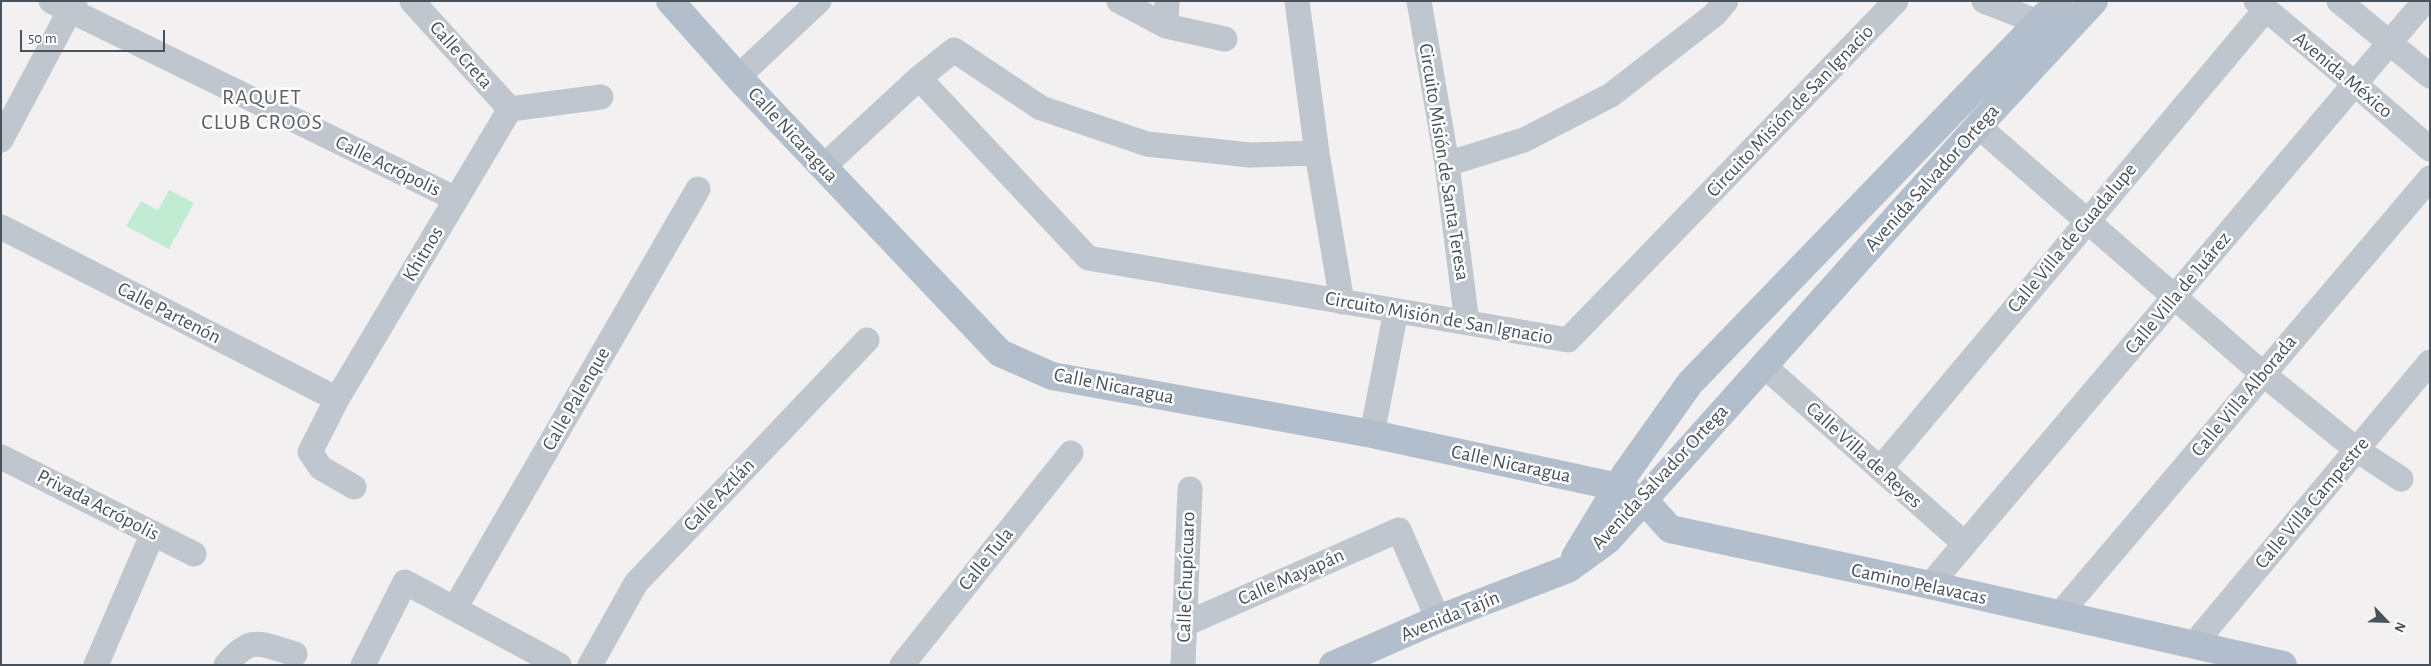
<!DOCTYPE html>
<html>
<head>
<meta charset="utf-8">
<style>
  body { margin:0 }
  #map { position:relative; width:2431px; height:666px; overflow:hidden; background:#f2f0f0; font-family:"Alegreya Sans",sans-serif }
  canvas { display:block }
  .frame { position:absolute; inset:0; border:2px solid #49525b; pointer-events:none }
  .north { position:absolute; left:2361px; top:596px; width:50px; height:50px; -webkit-text-stroke:4px #fff; paint-order:stroke; rotate:114deg; font-size:14px; font-weight:700; line-height:20px; text-align:center; color:#49525b }
  .north::after { content:''; display:block; margin:auto; width:18px; height:22px; background:#49525b; clip-path:polygon(50% 0,100% 100%,50% 72%,0 100%) }
  .scale { position:absolute; left:20px; top:30px; width:145px; height:22px; box-sizing:border-box; border:2px solid #49525b; border-top:0; padding-left:6px; font-size:15px; line-height:18px; white-space:nowrap; color:#49525b; -webkit-text-stroke:4px #fff; paint-order:stroke }
</style>
</head>
<body>
<div id="map">
<canvas width="2431" height="666"></canvas>
<div class="frame"></div>
<div class="north">N</div>
<div class="scale">50 m</div>
</div>
<script>
const ctx = document.querySelector('canvas').getContext('2d');
ctx.lineJoin = 'round';
function fill(path, color) { ctx.fillStyle = color; ctx.fill(path, 'evenodd'); }
function strokePath(path, color, width, dash) { ctx.strokeStyle = color; ctx.lineWidth = width; ctx.lineCap = dash ? 'butt' : 'round'; ctx.setLineDash(dash || []); ctx.stroke(path); }
function label(font, color, halo, rows, align = 'center') {
  ctx.font = font + ' "Alegreya Sans",sans-serif'; ctx.lineWidth = 5; ctx.setLineDash([]); ctx.textBaseline = 'middle'; ctx.strokeStyle = halo; ctx.fillStyle = color; for (const [text, x, y, turn = 0] of rows) {
    ctx.save(); ctx.translate(x, y); ctx.rotate((+turn || 0) * Math.PI / 180); ctx.textAlign = isNaN(turn) ? turn : align; if (halo) ctx.strokeText(text, 0, 0); ctx.fillText(text, 0, 0); ctx.restore();
  }
}
fill(new Path2D(`
  M169 190 194 203 169 249 126 226 141 201 158 210Z`), '#c2ebd4');
strokePath(new Path2D(`
  M51 1 456 199
  M412 1 510 109
  M1119 1 1166 26 1225 39
  M1297 1 1317 153 1342 302
  M1419 1 1447 164 1467 323
  M1984 1 2038 22
  M2256 1 2355 84 2430 149
  M2339 1 2430 76
  M1166 26 1167 1
  M738 77 819 1
  M919 78 1088 258 1568 340 1896 1
  M510 109 601 97
  M1978 126 2263 374 2357 450 2401 479
  M1 140 75 1
  M1447 164 1524 140 1611 95 1714 15 1726 1
  M823 167 919 78 954 50 1041 108 1147 144 1250 155 1317 153
  M1 227 337 399
  M1763 365 1965 544
  M1372 434 1396 311
  M1 457 194 554
  M1880 469 2266 9
  M354 487 321 468 310 452 337 399 510 109
  M1930 585 2425 1
  M455 608 698 189
  M2059 615 2430 178
  M1183 625 1399 530 1438 619
  M2194 644 2430 362
  M96 665 153 533
  M226 665C252 634 260 644 295 654
  M363 665 405 582 559 665
  M590 665 636 583 867 340
  M902 665 1071 453
  M1183 665 1190 489`), '#bfc6cd', 25);
strokePath(new Path2D(`
  M670 1 738 77 1000 353 1052 376 1372 434 1618 487 1653 510 1670 529 1930 585 2283 665
  M1575 557 1626 473 1690 383 2059 1
  M1333 665 1438 619 1568 569 1608 540 1978 126 2094 1`), '#b2becc', 28);
label('20px', '#49525b', '#fff', [
  ["Calle Creta",461,55,48],
  ["Avenida México",2343,75,40],
  ["Circuito Misión de San Ignacio",1790,111,-46],
  ["Calle Nicaragua",793,135,47],
  ["Circuito Misión de Santa Teresa",1444,162,81],
  ["Calle Acrópolis",388,166,26],
  ["Avenida Salvador Ortega",1932,178,-48],
  ["Calle Villa de Guadalupe",2072,238,-50],
  ["Khitnos",423,254,-59],
  ["Calle Villa de Juárez",2178,293,-50],
  ["Calle Partenón",169,313,27],
  ["Circuito Misión de San Ignacio",1439,318,10],
  ["Calle Nicaragua",1114,386,11],
  ["Calle Villa Alborada",2244,396,-50],
  ["Calle Palenque",576,399,-60],
  ["Calle Villa de Reyes",1864,455,42],
  ["Calle Nicaragua",1511,464,12],
  ["Avenida Salvador Ortega",1660,477,-47],
  ["Calle Aztlán",719,495,-46],
  ["Calle Villa Campestre",2312,503,-50],
  ["Privada Acrópolis",98,505,27],
  ["Calle Tula",986,559,-51],
  ["Calle Chupícuaro",1186,577,-88],
  ["Calle Mayapán",1291,577,-24],
  ["Camino Pelavacas",1919,584,12],
  ["Avenida Tajín",1450,616,-22]
]);
ctx.letterSpacing = '1px';
label('22px', '#5d6064', '#fff', [
  ["RAQUET",262,97],
  ["CLUB CROOS",262,122]
]);
ctx.letterSpacing = '0px';
</script>
</body>
</html>
